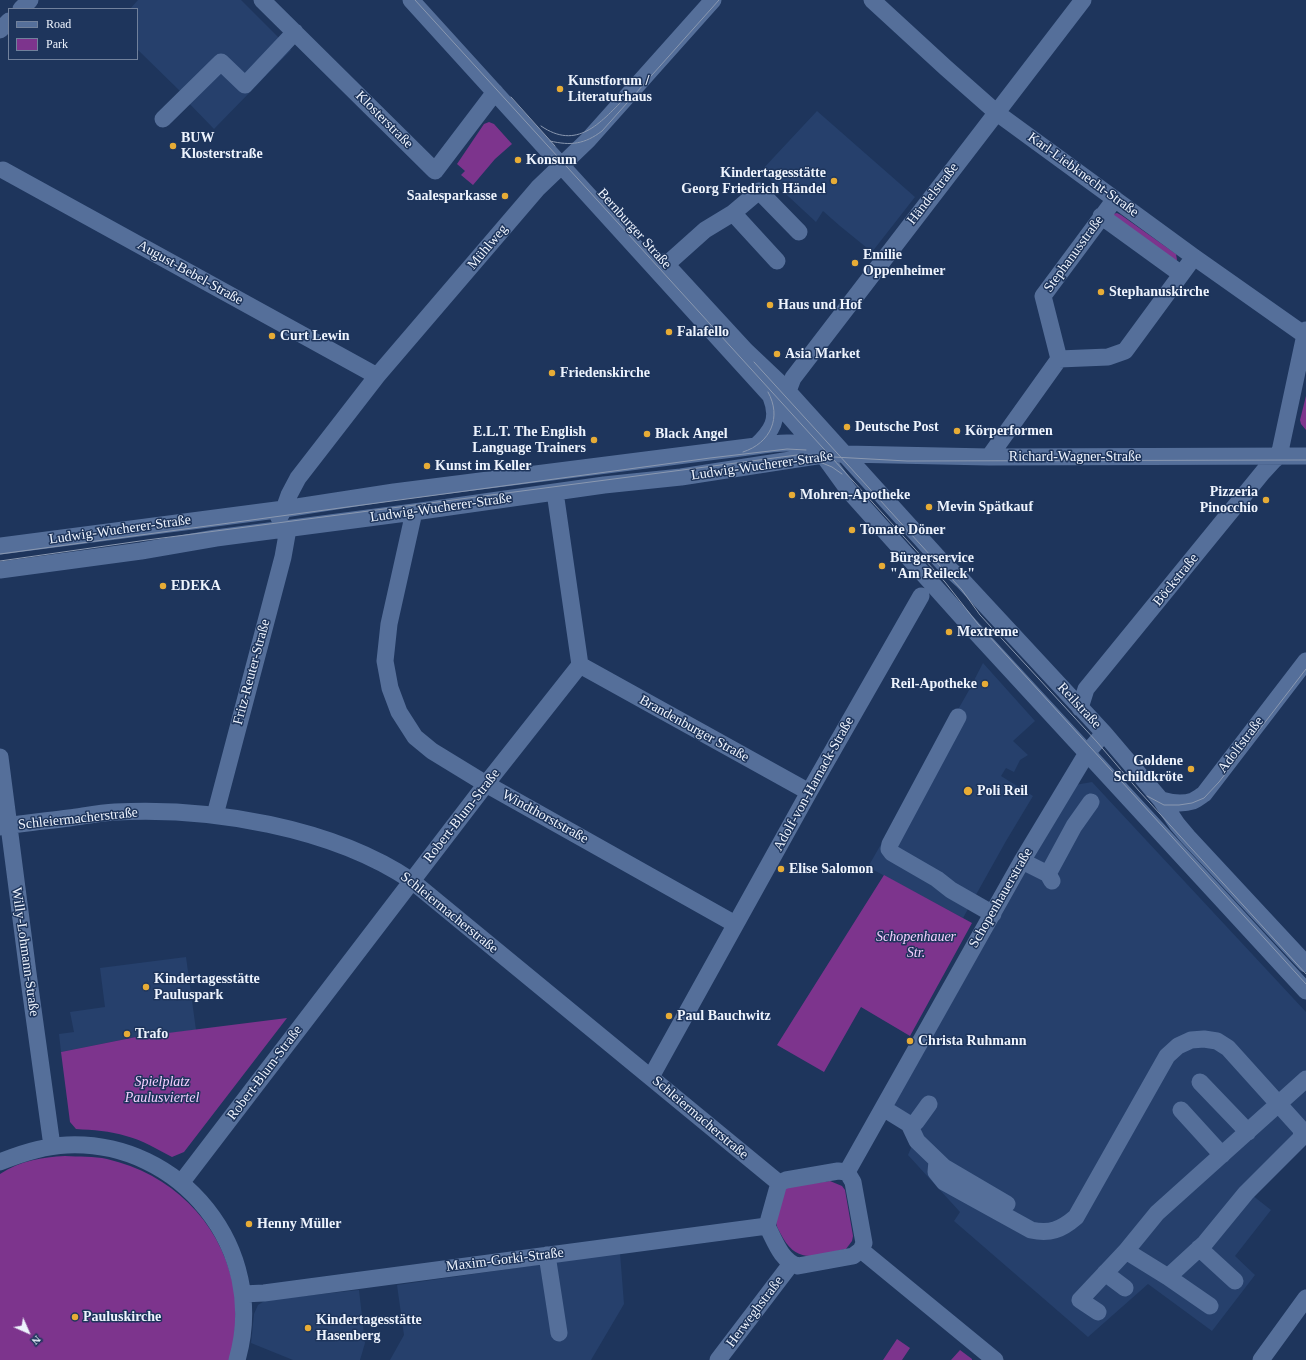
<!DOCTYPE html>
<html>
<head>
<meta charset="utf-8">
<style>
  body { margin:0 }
  #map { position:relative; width:1306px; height:1360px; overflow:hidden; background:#1e355c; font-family:Georgia,serif }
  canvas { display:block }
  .legend { position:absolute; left:8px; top:8px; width:130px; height:52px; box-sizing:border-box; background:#1e355c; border:1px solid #71819c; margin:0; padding:5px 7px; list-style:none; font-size:12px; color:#edf3fd }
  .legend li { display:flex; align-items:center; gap:8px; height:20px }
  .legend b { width:20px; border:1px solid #71819c }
  .north { position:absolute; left:8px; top:1312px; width:40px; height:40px; -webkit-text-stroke:3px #1e355c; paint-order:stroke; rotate:135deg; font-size:11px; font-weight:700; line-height:16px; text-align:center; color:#edf3fd }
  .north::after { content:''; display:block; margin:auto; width:14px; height:18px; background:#edf3fd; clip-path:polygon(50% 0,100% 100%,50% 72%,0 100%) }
</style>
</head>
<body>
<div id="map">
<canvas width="1306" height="1360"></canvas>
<ul class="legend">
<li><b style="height:5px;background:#556f9a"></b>Road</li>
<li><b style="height:11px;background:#7d348d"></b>Park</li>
</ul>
<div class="north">N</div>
</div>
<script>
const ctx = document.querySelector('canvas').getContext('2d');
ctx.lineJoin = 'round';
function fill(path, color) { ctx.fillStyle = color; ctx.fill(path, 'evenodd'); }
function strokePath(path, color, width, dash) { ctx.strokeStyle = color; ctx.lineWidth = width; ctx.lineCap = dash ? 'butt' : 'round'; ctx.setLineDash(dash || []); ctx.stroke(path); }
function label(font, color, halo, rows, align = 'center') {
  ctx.font = font + ' Georgia,serif'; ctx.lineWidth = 3; ctx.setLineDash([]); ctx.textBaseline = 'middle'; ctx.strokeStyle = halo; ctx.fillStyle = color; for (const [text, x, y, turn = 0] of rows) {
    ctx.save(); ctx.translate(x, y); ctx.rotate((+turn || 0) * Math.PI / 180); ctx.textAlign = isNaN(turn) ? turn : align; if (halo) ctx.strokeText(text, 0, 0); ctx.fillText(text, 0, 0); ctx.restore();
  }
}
fill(new Path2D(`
  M138 0H241L291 50 214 129 181 95 182 93 137 49V9H130Z
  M817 111 915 197 872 252 840 226 823 211 816 222 761 171Z
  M983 663 1035 721 1013 741 1028 755 1020 760 1014 772 1006 768 1001 776 1033 796 1006 841 963 918 868 867 968 692Z
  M1092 782 1306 1012V1144L1252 1195 1271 1210 1235 1256 1255 1275 1212 1331 1148 1284 1088 1337 954 1221 960 1212 908 1155 914 1141 888 1115 1075 785Z
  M186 957 196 1030 136 1037 61 1052 59 1034 74 1032 70 1012 105 1007 100 968Z
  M620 1253 624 1304 591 1360H390L404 1335 397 1285Z
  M359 1290 365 1343 360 1360H293L251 1343 254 1314 258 1305 266 1300Z`), '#26406c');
fill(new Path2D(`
  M489 122 494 124 512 144 495 159 473 185 461 175 465 171 457 164 484 124Z
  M1117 213 1121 215 1176 254 1177 260 1175 262 1115 221 1113 214Z
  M1306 396V430L1301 424 1300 420Z
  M884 875 972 923 910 1036 861 1007 824 1072 777 1045Z
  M287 1018 184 1152 172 1157C157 1149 142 1140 126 1136 110 1131 93 1130 76 1129L70 1122 61 1052 136 1037Z
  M65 1156C79 1157 94 1156 107 1159 171 1174 219 1220 233 1284 239 1309 234 1335 232 1360H0V1174C20 1161 42 1157 65 1156Z
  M830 1181 842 1186 845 1190 853 1236 852 1241 846 1249C819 1254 799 1266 783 1238 780 1232 776 1227 776 1221L786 1187Z
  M897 1339 910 1348 902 1360H883Z
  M960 1350 972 1359V1360H951Z`), '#7d348d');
strokePath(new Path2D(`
  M262 0 435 171 495 92
  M411 0 789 416 823 455 849 491 970 626 1306 991
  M872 0 946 68 997 113 1194 257 1306 336
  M21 9 30 0
  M0 30 9 21
  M163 119 221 62 245 85 295 32
  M3 170 377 376
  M733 213 759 191 799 232
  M1101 216 1181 274
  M664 262 746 351 783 386 943 563 963 581 1104 733 1161 800 1177 824 1188 837 1306 964
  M667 264 705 230 733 213 777 261
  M1059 359 1108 357 1125 351 1194 257
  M788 391 793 378 1083 0
  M756 446C772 431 780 419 771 397
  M989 457 1059 359 1043 296 1115 199
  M414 512 389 624 385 661 390 688 399 712 415 737 432 751 486 784 735 924
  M279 518 284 509 289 495 298 478 377 376 538 188 588 140 713 0
  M0 546 284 509 394 492 756 446C777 443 797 441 818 446
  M0 570 141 551 216 538 414 512 604 485 681 477 823 455 845 454 989 457 1306 456
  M580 665 809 792
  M1080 708 1086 689 1263 472 1274 460 1279 456 1306 330
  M958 717 890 844 889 849 892 853 937 879 951 890 993 914
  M0 757 28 973 52 1146
  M1161 800C1171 803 1184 804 1193 801 1197 799 1201 796 1204 794L1306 661
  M215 815 283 557 288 529
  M0 827C23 823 46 821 69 818 84 816 99 813 115 812 210 807 332 827 412 881L779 1183
  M1022 861 1048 874 1052 881
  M1048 874 1074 826 1091 802
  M651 1077 809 792 921 596
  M1200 1082 1248 1132
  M883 1108 909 1124 917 1141 944 1167 1007 1204
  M1181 1110 1222 1155
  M909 1124 916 1122 929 1104
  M937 1161 936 1172 944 1182 1031 1230C1050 1234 1061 1230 1076 1217L1167 1056 1178 1046 1191 1040 1204 1039 1217 1041 1228 1048 1301 1129 1302 1137 1246 1193 1205 1243 1168 1277 1126 1251 1157 1213 1306 1079
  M0 1162C22 1153 44 1146 67 1145 181 1140 269 1250 237 1360
  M838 1171 847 1172 853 1182 864 1243 861 1250 853 1256 798 1266C781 1261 775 1241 767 1226L779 1183 786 1180Z
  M847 1172 1022 861 1087 753 1104 733
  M181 1183 486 784 580 665 555 492
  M1199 1248 1235 1281
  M861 1250 995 1360
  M547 1255 559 1333
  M1105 1273 1125 1288
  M1168 1277 1210 1306
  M243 1294 264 1293 767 1226
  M1098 1312 1080 1300 1126 1251
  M718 1360 791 1264
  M1261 1360 1306 1298`), '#556f9a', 17);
strokePath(new Path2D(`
  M415 0 945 582 978 624 1306 984
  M511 97 555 146
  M541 126C577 151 600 123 624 99
  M550 141C571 146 585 144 602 131L719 0
  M754 362 962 590 980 615 1097 742 1139 791 1306 974
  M743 452C771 443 782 417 768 392
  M810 458 832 467 842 474
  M0 554 710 458 787 449 806 450
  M0 561 147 540 797 455 907 461 1306 460
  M1147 796 1164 805H1179L1192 803 1204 798 1219 782 1306 669`), '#8a98b0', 1);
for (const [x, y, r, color] of [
  [560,89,4,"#e7ac36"],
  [173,146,4,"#e7ac36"],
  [518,160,4,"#e7ac36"],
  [834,181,4,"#e7ac36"],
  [505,196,4,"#e7ac36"],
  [855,263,4,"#e7ac36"],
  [1101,292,4,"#e7ac36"],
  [770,305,4,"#e7ac36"],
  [669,332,4,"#e7ac36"],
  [272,336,4,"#e7ac36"],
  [777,354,4,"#e7ac36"],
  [552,373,4,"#e7ac36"],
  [847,427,4,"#e7ac36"],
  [957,431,4,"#e7ac36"],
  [647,434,4,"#e7ac36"],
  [594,440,4,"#e7ac36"],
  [427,466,4,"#e7ac36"],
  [792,495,4,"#e7ac36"],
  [1266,500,4,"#e7ac36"],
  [929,507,4,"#e7ac36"],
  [852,530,4,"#e7ac36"],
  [882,566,4,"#e7ac36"],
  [163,586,4,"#e7ac36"],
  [949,632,4,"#e7ac36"],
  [985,684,4,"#e7ac36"],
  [1191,769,4,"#e7ac36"],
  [968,791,5,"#e7ac36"],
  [781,869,4,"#e7ac36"],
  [146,987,4,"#e7ac36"],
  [669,1016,4,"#e7ac36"],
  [127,1034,4,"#e7ac36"],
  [910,1041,4,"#e7ac36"],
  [249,1224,4,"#e7ac36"],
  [75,1317,4,"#e7ac36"],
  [308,1328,4,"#e7ac36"]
]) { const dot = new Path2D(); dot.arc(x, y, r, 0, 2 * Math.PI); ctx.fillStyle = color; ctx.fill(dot); strokePath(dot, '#1e355c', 1.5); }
label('bold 14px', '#edf3fd', '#1e355c', [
  ["Kunstforum /",568,81],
  ["Literaturhaus",568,97],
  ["BUW",181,138],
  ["Klosterstraße",181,154],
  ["Konsum",526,160],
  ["Kindertagesstätte",826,173,"right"],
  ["Georg Friedrich Händel",826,189,"right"],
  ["Saalesparkasse",497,196,"right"],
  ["Emilie",863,255],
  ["Oppenheimer",863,271],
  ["Stephanuskirche",1109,292],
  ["Haus und Hof",778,305],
  ["Falafello",677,332],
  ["Curt Lewin",280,336],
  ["Asia Market",785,354],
  ["Friedenskirche",560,373],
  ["Deutsche Post",855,427],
  ["Körperformen",965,431],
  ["E.L.T. The English",586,432,"right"],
  ["Language Trainers",586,448,"right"],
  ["Black Angel",655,434],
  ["Kunst im Keller",435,466],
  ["Pizzeria",1258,492,"right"],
  ["Pinocchio",1258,508,"right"],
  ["Mohren-Apotheke",800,495],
  ["Mevin Spätkauf",937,507],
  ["Tomate Döner",860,530],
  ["Bürgerservice",890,558],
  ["\"Am Reileck\"",890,574],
  ["EDEKA",171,586],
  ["Mextreme",957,632],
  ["Reil-Apotheke",977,684,"right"],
  ["Goldene",1183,761,"right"],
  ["Schildkröte",1183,777,"right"],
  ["Poli Reil",977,791],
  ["Elise Salomon",789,869],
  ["Kindertagesstätte",154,979],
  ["Pauluspark",154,995],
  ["Paul Bauchwitz",677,1016],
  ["Trafo",135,1034],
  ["Christa Ruhmann",918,1041],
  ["Henny Müller",257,1224],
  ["Pauluskirche",83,1317],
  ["Kindertagesstätte",316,1320],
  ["Hasenberg",316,1336]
], 'left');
label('14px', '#edf3fd', '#1e355c', [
  ["Klosterstraße",384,120,45],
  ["Karl-Liebknecht-Straße",1083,175,36],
  ["Händelstraße",933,194,-52],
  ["Bernburger Straße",634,229,48],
  ["Mühlweg",488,247,-50],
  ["Stephanusstraße",1074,254,-54],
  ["August-Bebel-Straße",190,273,29],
  ["Richard-Wagner-Straße",1075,457],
  ["Ludwig-Wucherer-Straße",762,466,-8],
  ["Ludwig-Wucherer-Straße",441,508,-8],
  ["Ludwig-Wucherer-Straße",120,530,-8],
  ["Böckstraße",1176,580,-51],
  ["Fritz-Reuter-Straße",252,672,-75],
  ["Reilstraße",1079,706,47],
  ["Brandenburger Straße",694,729,29],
  ["Adolfstraße",1241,745,-53],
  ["Adolf-von-Harnack-Straße",814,784,-61],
  ["Robert-Blum-Straße",462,816,-52],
  ["Windthorststraße",545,817,29],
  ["Schleiermacherstraße",78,819,-6],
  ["Schopenhauerstraße",1001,898,-60],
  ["Schleiermacherstraße",449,913,39],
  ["Willy-Lohmann-Straße",25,952,82],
  ["Robert-Blum-Straße",265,1073,-53],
  ["Schleiermacherstraße",700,1118,40],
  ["Maxim-Gorki-Straße",505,1260,-7],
  ["Herweghstraße",755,1312,-53]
]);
label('italic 14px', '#f6cfff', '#1e355c', [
  ["Schopenhauer",916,937],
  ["Str.",916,953],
  ["Spielplatz",162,1082],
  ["Paulusviertel",162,1098]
]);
</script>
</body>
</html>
